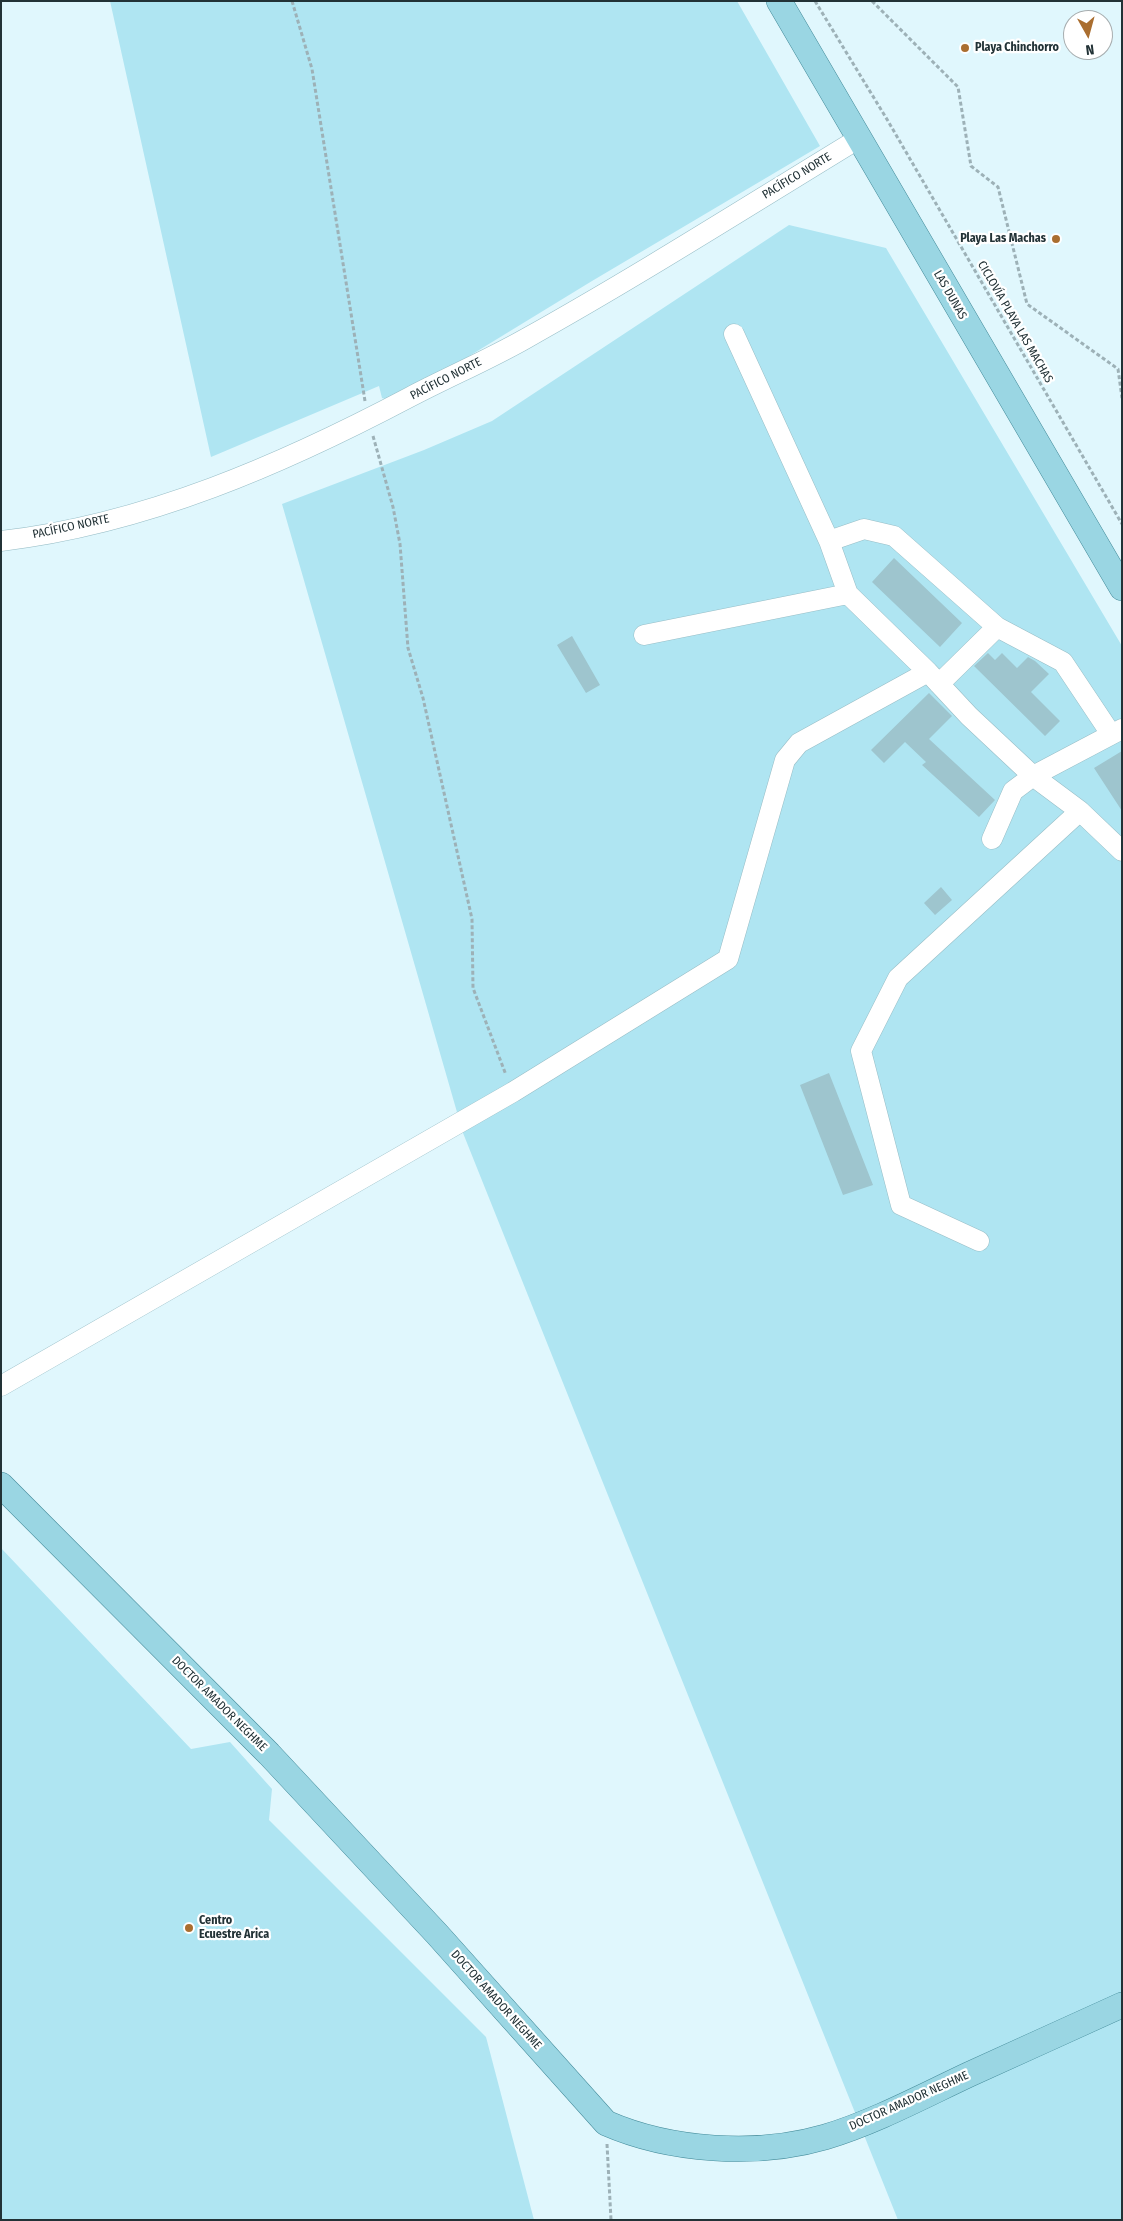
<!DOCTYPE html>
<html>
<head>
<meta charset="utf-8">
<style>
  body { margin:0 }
  #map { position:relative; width:1123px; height:2221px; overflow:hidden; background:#e0f7fd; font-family:"Fira Sans Condensed",sans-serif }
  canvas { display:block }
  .frame { position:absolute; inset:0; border:2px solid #223236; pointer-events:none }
  .north { position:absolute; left:1063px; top:10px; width:50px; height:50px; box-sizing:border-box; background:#fff; border:1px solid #a7adaf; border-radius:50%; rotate:173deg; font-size:14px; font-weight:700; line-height:20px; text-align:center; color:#223236 }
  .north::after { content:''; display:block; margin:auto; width:18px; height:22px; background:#aa6e30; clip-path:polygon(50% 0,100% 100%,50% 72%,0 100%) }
</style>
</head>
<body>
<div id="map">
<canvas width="1123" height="2221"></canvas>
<div class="frame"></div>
<div class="north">N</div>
</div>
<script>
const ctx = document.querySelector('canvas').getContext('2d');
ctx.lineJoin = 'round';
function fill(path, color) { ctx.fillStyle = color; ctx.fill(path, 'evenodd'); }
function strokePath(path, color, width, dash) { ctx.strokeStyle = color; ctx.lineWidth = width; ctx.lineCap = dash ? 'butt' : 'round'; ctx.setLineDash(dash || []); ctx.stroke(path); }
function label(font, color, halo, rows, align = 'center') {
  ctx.font = font + ' "Fira Sans Condensed",sans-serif'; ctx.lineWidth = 4.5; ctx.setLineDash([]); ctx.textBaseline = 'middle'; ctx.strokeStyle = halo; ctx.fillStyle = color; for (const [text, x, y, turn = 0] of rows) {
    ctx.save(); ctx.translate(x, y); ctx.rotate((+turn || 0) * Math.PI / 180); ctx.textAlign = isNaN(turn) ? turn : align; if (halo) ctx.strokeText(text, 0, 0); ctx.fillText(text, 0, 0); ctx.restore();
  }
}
fill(new Path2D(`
  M110 1H737L820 146 592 281 394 402 382 398 379 386 211 457Z
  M789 225 886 248 1122 646V2220H898L463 1133 282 504 424 450 492 421Z
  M1 1548 191 1749 230 1742 272 1789 269 1820 486 2037 534 2220H1Z`), '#afe5f2');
fill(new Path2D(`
  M894 558 962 623 940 647 872 582Z
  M572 636 600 685 586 693 557 645Z
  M988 653 995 660 1002 653 1017 668 1028 657 1035 661 1049 674 1031 692 1060 721 1045 736 974 666Z
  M929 693 952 716 929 739 995 800 979 817 922 765 926 762 905 742 884 763 871 750Z
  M1122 751V811L1094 768Z
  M941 887 952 900 935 915 924 903Z
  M829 1073 873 1185 843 1195 800 1085Z`), '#9ec5ce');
const minor = new Path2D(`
  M734 334 829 541 848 594 928 672 969 716 1033 776 1080 811 1122 851
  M1 541C146 524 283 464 410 397 448 377 488 360 525 339 638 276 748 206 858 139
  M829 541 864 529 894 536 997 627 1063 662 1111 734
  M644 635 848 594
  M939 684 997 627
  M992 839 1013 791 1033 776 1122 729
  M979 1241 901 1205 861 1051 898 978 1080 811
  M1 1386 513 1092 728 959 785 760 799 743 928 672`);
const major = new Path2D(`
  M779 1 1122 588
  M1 1485 269 1754 437 1934 606 2123C670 2151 757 2157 825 2137 875 2122 923 2096 970 2074 1021 2051 1071 2028 1122 2005`);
strokePath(minor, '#98bec7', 21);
strokePath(major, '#448b9a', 26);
strokePath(new Path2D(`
  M292 1 312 69 365 401
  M815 1 888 121 1122 524
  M872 1 958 87 971 166 998 187 1027 304 1118 369 1122 398
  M373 436 393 507 400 544 408 648 423 698 472 919 473 988 506 1075
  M607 2144 611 2220`), '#9db1b7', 3, [4, 2.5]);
strokePath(minor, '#fff', 20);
strokePath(major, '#9ad6e3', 25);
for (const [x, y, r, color] of [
  [965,48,5,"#aa6e30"],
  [1056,239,5,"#aa6e30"],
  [189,1928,5,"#aa6e30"]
]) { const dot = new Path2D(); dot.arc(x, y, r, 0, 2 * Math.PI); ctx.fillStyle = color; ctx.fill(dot); strokePath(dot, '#fff', 2); }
label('bold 12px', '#223236', '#fff', [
  ["Playa Chinchorro",975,48],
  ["Playa Las Machas",1046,239,"right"],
  ["Centro",199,1921],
  ["Ecuestre Arica",199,1935]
], 'left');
label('12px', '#223236', '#fff', [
  ["PACÍFICO NORTE",797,176,-31],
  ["LAS DUNAS",950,295,60],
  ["CICLOVÍA PLAYA LAS MACHAS",1015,322,60],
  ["PACÍFICO NORTE",446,379,-27],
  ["PACÍFICO NORTE",71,527,-12],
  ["DOCTOR AMADOR NEGHME",219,1704,45],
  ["DOCTOR AMADOR NEGHME",496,2000,48],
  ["DOCTOR AMADOR NEGHME",909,2101,-24]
]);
</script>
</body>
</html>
